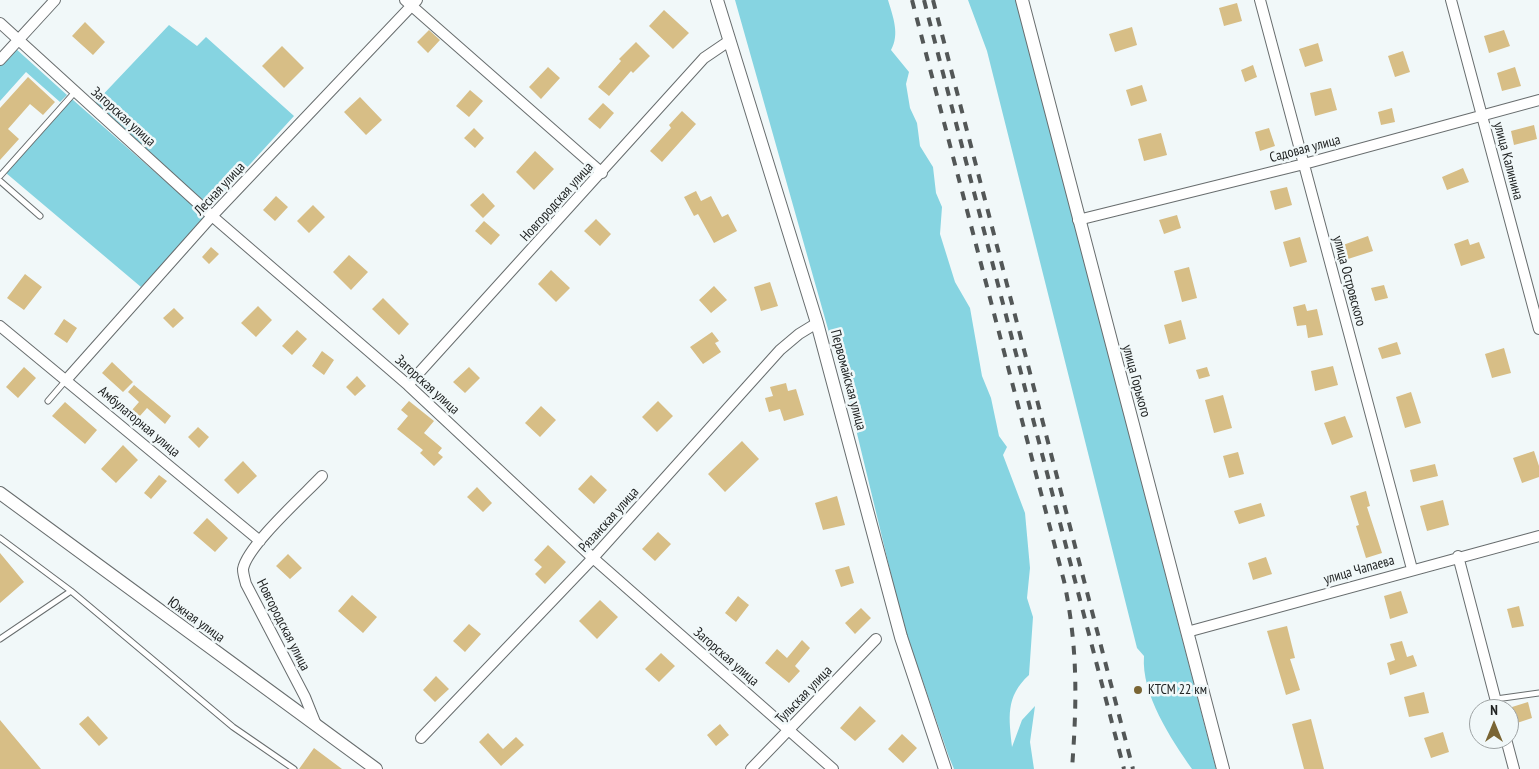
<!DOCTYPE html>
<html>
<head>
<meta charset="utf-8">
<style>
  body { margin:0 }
  #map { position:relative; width:1539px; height:769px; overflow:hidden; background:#f1f8f9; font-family:"PT Sans Narrow",sans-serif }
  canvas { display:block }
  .north { position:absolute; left:1469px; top:699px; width:50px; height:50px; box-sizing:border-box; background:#f1f8f9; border:1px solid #9ea3a4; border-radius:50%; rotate:0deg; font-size:14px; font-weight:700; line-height:20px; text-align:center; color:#212424 }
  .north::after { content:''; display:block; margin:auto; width:18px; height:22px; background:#7a6534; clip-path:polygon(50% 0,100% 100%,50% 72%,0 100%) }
</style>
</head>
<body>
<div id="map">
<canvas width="1539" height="769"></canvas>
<div class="north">N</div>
</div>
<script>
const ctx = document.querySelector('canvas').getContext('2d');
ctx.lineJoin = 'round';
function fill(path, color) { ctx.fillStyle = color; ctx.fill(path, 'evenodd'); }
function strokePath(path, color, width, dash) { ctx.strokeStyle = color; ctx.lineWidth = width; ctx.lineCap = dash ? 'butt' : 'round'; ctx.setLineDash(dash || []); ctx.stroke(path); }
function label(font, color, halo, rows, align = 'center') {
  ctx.font = font + ' "PT Sans Narrow",sans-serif'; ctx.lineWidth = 5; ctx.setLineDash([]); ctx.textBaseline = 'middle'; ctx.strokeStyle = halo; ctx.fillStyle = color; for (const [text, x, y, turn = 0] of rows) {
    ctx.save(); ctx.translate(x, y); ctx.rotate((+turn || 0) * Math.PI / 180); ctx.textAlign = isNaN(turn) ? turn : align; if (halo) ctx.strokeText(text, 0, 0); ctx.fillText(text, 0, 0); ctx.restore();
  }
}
fill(new Path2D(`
  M735 0H888C893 17 900 34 891 50L909 72 906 84 910 108 917 123 920 146 933 167 936 193 942 207 940 234 955 282 970 308 982 376 991 398 999 436 1007 447 1003 455 1025 513 1030 568 1027 598 1033 617 1029 675C1005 697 1009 718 1012 747L1022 720 1035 706 1030 742 1034 769H954L949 757 903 624 854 421Z
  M968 0H1016L1216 769H1192C1171 739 1141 694 1144 656L1137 648 987 51Z
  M169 25 197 46 206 37 294 116 210 208 95 103Z
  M15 48 67 95 60 102 26 72 0 101V65Z
  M72 99 206 217 141 287 6 173Z`), '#86d4e1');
fill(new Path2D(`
  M1237 3 1242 21 1224 26 1219 8Z
  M664 10 689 33 673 49 649 26Z
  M85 22 105 42 93 55 72 36Z
  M1132 27 1137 45 1115 52 1109 34Z
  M429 30 440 40 428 53 417 42Z
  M1504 30 1510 46 1489 53 1484 36Z
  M636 42 650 56 633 73 631 71 609 96 598 87 621 61 619 59Z
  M1318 43 1323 61 1305 67 1299 49Z
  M282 46 304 68 284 88 262 66Z
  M1403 51 1410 72 1395 77 1388 56Z
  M1253 65 1257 77 1245 82 1241 70Z
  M548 67 560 78 541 99 529 87Z
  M1515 67 1521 86 1502 91 1497 73Z
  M28 77 55 102 43 115 30 104 8 129 19 139 0 160V108Z
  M1142 85 1147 101 1131 106 1126 90Z
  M1331 88 1337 110 1315 116 1310 93Z
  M470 90 483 101 469 117 456 106Z
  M360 97 382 120 366 135 344 112Z
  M603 103 614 113 600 129 588 119Z
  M1392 108 1395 122 1381 125 1378 112Z
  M682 111 696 124 662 162 650 151 671 128 669 125Z
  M1534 125 1537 139 1514 145 1511 131Z
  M474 128 484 138 475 148 464 138Z
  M1269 128 1275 146 1260 151 1255 132Z
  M1161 133 1167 155 1144 161 1138 139Z
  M535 151 554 169 534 190 516 172Z
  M1463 168 1469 182 1447 190 1442 177Z
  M1287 187 1292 205 1275 210 1270 191Z
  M696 191 701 201 711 196 722 217 728 214 737 231 714 243 698 214 694 216 684 197Z
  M483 193 495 206 483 218 470 205Z
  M276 196 288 207 275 221 263 210Z
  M313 205 325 217 309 233 297 221Z
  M1177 215 1181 228 1164 234 1159 220Z
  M596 219 611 234 600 246 584 231Z
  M484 221 500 235 491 245 475 231Z
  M1368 236 1373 251 1348 259 1343 245Z
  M1300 237 1307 262 1290 267 1283 242Z
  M1468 239 1470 245 1479 242 1485 258 1461 266 1454 244Z
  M211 247 219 254 209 264 202 257Z
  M349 255 368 272 351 290 333 272Z
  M1189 267 1197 298 1182 302 1174 271Z
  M551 270 570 288 556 302 538 284Z
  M25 274 42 287 24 310 7 298Z
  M770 282 778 306 761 311 754 287Z
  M1384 285 1388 298 1375 301 1371 288Z
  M714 286 727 300 711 313 699 300Z
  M383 298 409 324 399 335 372 309Z
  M1305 304 1307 311 1317 309 1323 335 1308 338 1306 325 1297 326 1293 307Z
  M258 306 272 320 256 337 241 323Z
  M174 308 184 318 173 328 163 318Z
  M64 319 77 328 67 343 54 334Z
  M1181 320 1186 339 1169 344 1164 325Z
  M297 330 307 339 292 355 282 346Z
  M712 332 719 341 715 343 721 352 703 364 690 347Z
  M1397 342 1401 354 1382 359 1378 348Z
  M1504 348 1511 373 1492 378 1485 354Z
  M322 351 334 360 324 375 312 366Z
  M112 362 133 382 123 392 102 373Z
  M1333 366 1338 385 1315 391 1311 371Z
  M24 367 36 378 18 398 6 387Z
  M469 367 480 378 465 393 453 382Z
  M1207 367 1210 376 1199 379 1196 370Z
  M357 376 366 386 355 396 346 387Z
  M786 383 788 391 796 389 804 415 784 421 780 409 769 412 765 398 773 396 770 387Z
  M134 385 171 416 165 424 147 408 139 417 132 410 139 402 128 392Z
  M1411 392 1421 423 1405 428 1396 397Z
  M1223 395 1232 428 1214 433 1205 400Z
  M409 401 434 421 424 433 442 448 438 453 443 457 434 466 420 453 423 450 397 429 408 416 401 410Z
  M658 401 673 416 657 432 642 417Z
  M65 402 97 430 85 444 52 416Z
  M541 406 556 420 540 437 525 423Z
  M1345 416 1353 437 1332 445 1324 423Z
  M198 427 209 437 199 448 188 437Z
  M742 441 759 459 725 492 708 474Z
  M123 445 138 460 116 483 101 469Z
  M1534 451 1539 466V477L1522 483 1513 458Z
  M1238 452 1244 474 1229 478 1223 456Z
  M243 461 257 476 238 494 224 480Z
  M1435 464 1438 476 1413 482 1410 470Z
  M159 475 167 481 151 499 144 493Z
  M591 475 607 490 594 504 578 489Z
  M477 487 492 503 483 512 467 497Z
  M1366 491 1370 506 1367 507 1382 553 1366 558 1356 526 1359 525 1350 496Z
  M837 496 845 525 823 530 815 503Z
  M1443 500 1449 525 1427 531 1420 506Z
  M1261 503 1265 516 1239 524 1234 511Z
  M207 518 228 538 215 552 193 533Z
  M658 532 671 544 655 561 642 549Z
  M548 545 566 562 545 584 535 574 542 567 534 560Z
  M0 553 24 582 0 603Z
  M288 554 302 568 290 579 276 566Z
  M1266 557 1272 574 1253 580 1248 563Z
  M849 566 854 583 841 587 835 570Z
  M1401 591 1408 613 1390 619 1384 596Z
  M352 595 377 617 363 633 338 611Z
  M738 596 749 605 736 622 725 613Z
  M600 600 618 617 597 639 579 621Z
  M1519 606 1524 626 1512 628 1507 609Z
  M861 608 871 618 855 634 845 623Z
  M469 624 481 634 465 652 453 641Z
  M1287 626 1295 658 1290 659 1300 690 1286 695 1267 631Z
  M802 640 810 648 795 666 800 671 789 683 765 663 777 649 787 658Z
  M1402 641 1407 657 1413 655 1417 666 1390 675 1387 663 1395 660 1390 644Z
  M661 653 675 666 659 682 645 669Z
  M436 676 449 689 435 702 423 690Z
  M1424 692 1429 713 1409 717 1404 697Z
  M1528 702 1532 718 1517 723 1512 707Z
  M860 706 876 721 855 741 840 728Z
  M88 716 108 738 99 746 79 724Z
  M1311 719 1324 769H1304L1292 724Z
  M0 720 41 769H0Z
  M720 724 729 735 716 746 707 735Z
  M1443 732 1449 752 1431 758 1424 738Z
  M488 733 503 749 516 737 524 745 501 766 479 742Z
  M902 734 917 748 903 763 888 749Z
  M314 748 342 769H299Z`), '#d7be86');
const service = new Path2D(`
  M0 176 75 92
  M0 181 40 216
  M48 401 67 379
  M0 538 71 591
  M0 639 71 591 233 727 294 769
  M1496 699 1539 693`);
const minor = new Path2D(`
  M405 0 602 173
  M1260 0 1412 569
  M1451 0 1539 329
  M0 23 212 216 408 385 593 558 833 769
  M0 60 55 0
  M1078 220 1304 164 1539 100
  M0 326 260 541
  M67 379 212 216 417 0
  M408 385 704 58 729 41
  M1458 556 1498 709
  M1187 632 1539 536
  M315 722 305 697 246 584C245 580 243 574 243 569 247 546 304 495 322 476
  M421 738 593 558 780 350 799 334 817 323
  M1506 739 1514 769
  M751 769 876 639`);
const tertiary = new Path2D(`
  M717 0 817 323 901 637 945 769
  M1022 0 1223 769
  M0 493 376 769`);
strokePath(service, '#686d6e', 7);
strokePath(minor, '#686d6e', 12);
strokePath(tertiary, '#686d6e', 14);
strokePath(service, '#fff', 5);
strokePath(minor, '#fff', 10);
strokePath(tertiary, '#fff', 12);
strokePath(new Path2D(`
  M912 0 1064 581C1078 648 1077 701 1072 769
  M924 0 1124 769
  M933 0 1133 769`), '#535757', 4, [9, 9]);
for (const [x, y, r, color] of [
  [1138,690,5,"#7a6534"]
]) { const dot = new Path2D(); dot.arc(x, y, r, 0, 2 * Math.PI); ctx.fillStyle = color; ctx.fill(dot); strokePath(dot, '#f1f8f9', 2); }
label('14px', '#212424', '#f1f8f9', [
  ["Загорская улица",123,117,42],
  ["Садовая улица",1305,149,-15],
  ["улица Калинина",1508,161,75],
  ["Лесная улица",220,189,-47],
  ["Новгородская улица",557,202,-48],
  ["улица Островского",1349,281,75],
  ["Первомайская улица",848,380,75],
  ["улица Горького",1136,381,75],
  ["Загорская улица",427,385,42],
  ["Амбулаторная улица",139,422,40],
  ["Рязанская улица",609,520,-48],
  ["улица Чапаева",1359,570,-16],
  ["Южная улица",196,620,36],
  ["Новгородская улица",283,625,63],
  ["Загорская улица",726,657,41],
  ["Тульская улица",804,695,-46]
]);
label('14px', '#212424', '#f1f8f9', [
  ["КТСМ 22 км",1148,690]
], 'left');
</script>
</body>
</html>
